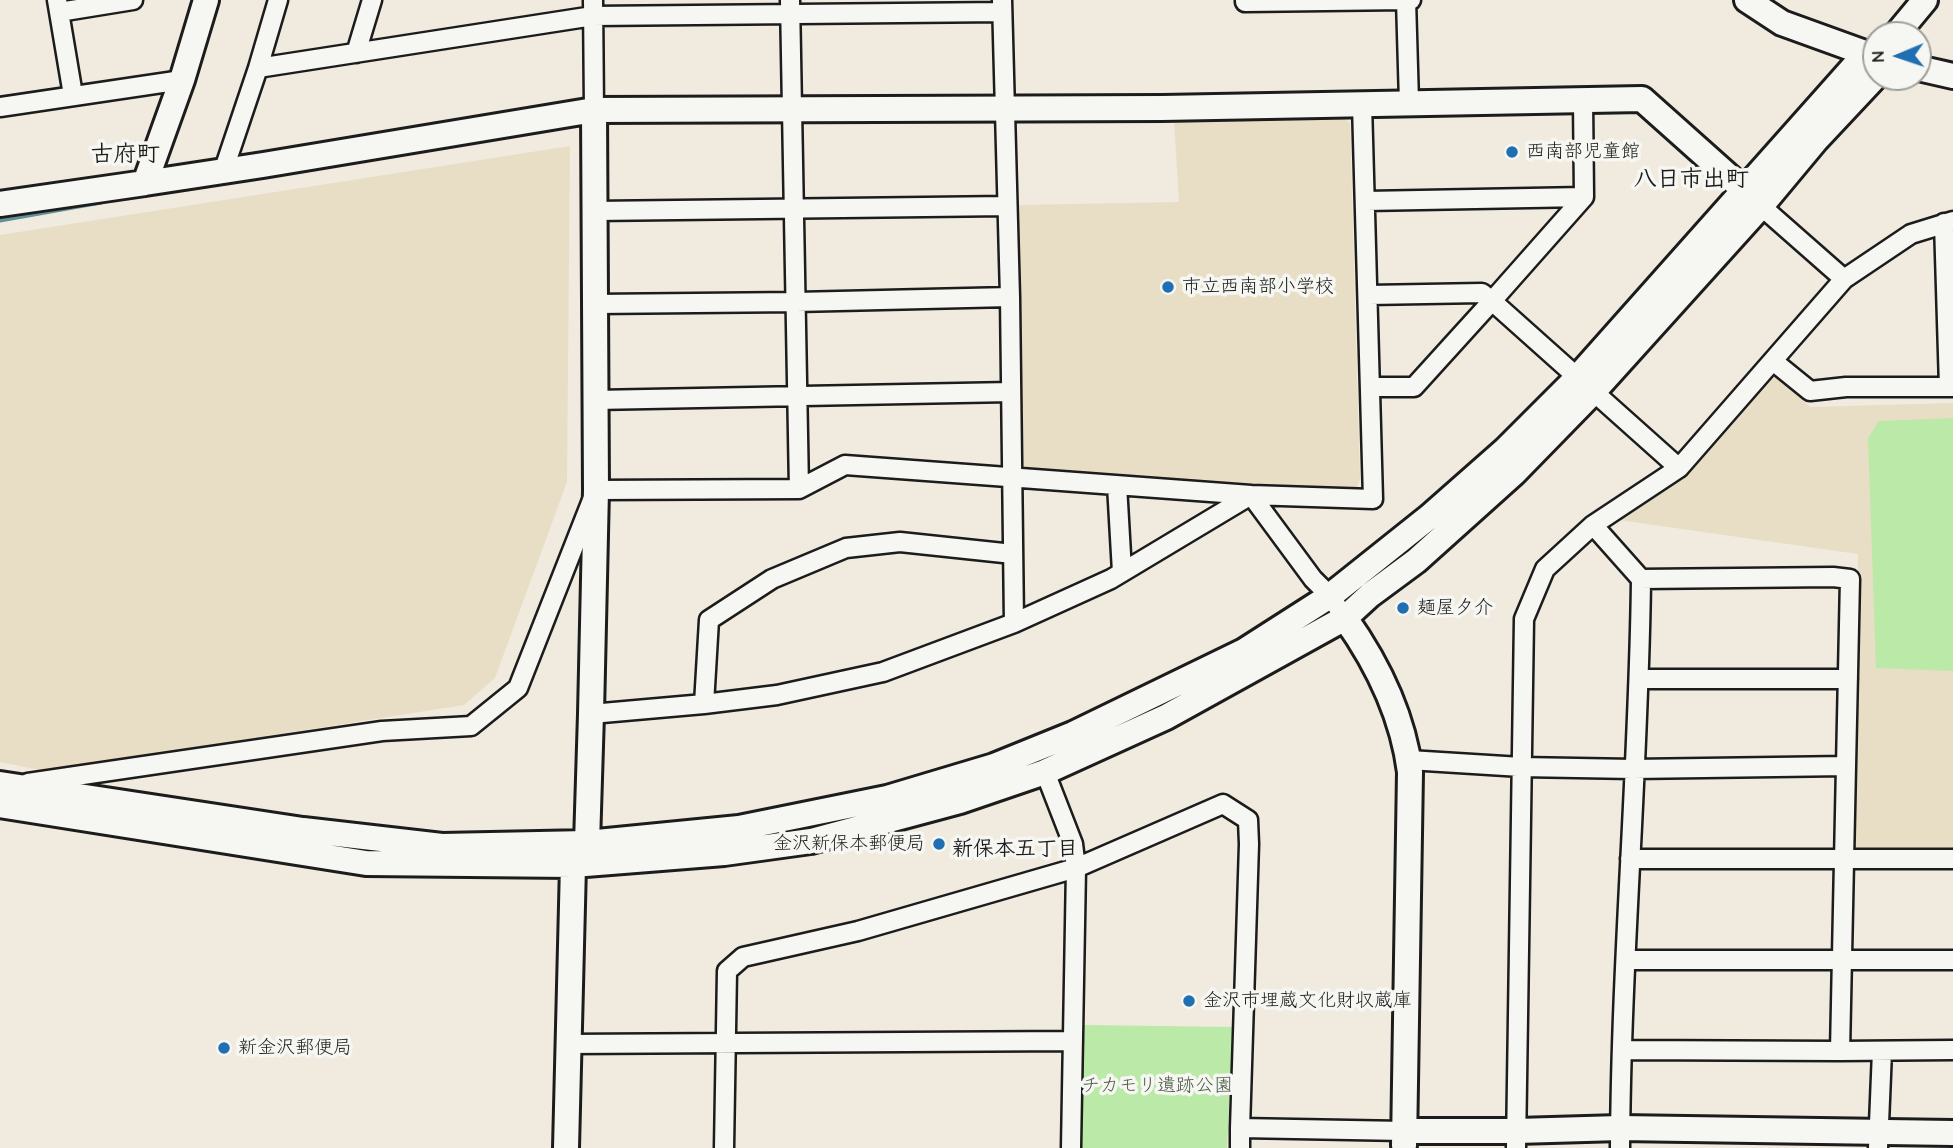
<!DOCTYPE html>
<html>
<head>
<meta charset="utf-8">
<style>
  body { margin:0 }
  #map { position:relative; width:1953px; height:1148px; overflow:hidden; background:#f0ebde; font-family:"Comic Neue",sans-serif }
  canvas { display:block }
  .north { position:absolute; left:1862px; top:21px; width:70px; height:70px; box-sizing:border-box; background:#f6f6f2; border:2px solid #9f9f9c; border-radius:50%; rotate:268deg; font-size:19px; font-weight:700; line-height:28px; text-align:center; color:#1c1c1c }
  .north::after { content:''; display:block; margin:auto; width:24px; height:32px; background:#1f6fb2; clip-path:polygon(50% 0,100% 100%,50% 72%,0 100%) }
</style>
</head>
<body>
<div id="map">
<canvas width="1953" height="1148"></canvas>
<div class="north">N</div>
</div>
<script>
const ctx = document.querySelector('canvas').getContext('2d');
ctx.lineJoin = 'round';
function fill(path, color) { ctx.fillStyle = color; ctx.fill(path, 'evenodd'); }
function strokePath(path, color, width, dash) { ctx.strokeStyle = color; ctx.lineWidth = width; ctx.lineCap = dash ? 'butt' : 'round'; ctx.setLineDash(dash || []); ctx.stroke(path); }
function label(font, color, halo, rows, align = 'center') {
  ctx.font = font + ' "Comic Neue","Klee One",sans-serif'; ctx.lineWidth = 7; ctx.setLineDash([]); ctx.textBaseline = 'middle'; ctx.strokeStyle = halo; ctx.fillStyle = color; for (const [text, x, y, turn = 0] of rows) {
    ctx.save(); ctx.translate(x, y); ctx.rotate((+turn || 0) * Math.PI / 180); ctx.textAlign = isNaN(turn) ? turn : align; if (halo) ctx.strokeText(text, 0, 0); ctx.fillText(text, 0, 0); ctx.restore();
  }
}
fill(new Path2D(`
  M1343 118 1350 123 1360 480 1355 490 1027 471 1023 463 1018 205 1179 202 1174 120Z
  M570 146 567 482 495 678 464 705 45 771 0 762V235Z
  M1770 377 1778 378 1810 407 1953 403V850H1854L1858 554 1619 520 1680 478Z`), '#e8dec6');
fill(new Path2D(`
  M1953 418V671L1876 668 1868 438 1879 421Z
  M1084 1025 1233 1027 1227 1148H1081Z`), '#bbe9a7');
strokePath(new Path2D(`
  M0 220 101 202`), '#618f9a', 5);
const street = new Path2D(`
  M57 0 73 95
  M593 0 594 110
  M790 0 799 489
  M1002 0 1010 297 1014 623
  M1245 0V2L1406 0
  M59 12 133 0
  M356 53 372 0
  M258 68 593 16 1002 12
  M1583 100 1584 197 1492 301 1679 468
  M1409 102 1406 0H1411
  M0 107 182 80
  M223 172 258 68 278 0
  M1366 201 1584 197
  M1761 206 1844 279
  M595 211 1007 206
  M1944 223 1949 387
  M1369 295 1482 293 1492 301 1414 387H1370
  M595 304 796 302 1010 297
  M1773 361 1810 391 1846 387H1953
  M595 400 1011 392
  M1117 485 1122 572
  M1345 618 1330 596 1313 579 1251 495 1373 499 1362 104
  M1640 679H1848
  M704 704 709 620 772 579 846 548 900 542 1013 554
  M591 714 704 704 777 695 883 672 1014 623 1111 579 1251 495
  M1409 760 1521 767 1633 769 1846 766 1850 579 1833 577 1641 579
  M1846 766 1840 1051 1953 1050
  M28 783 382 731 471 726 518 688 596 490 799 489 845 465 1251 495
  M1630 859H1953
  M1626 960H1953
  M568 1044 1073 1041
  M1623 1050 1840 1051
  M1240 1128V1148
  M724 1148 727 971 743 957 858 931 1076 868 1073 844 1045 772
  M1071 1148 1076 868 1223 804 1248 820 1249 844 1240 1128 1404 1131
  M1516 1148 1524 619 1545 569 1593 525
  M1620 1148C1621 958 1639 768 1641 579L1593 525 1679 468 1844 279 1911 234 1953 221
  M1878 1148 1882 1051`);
const secondary = new Path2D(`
  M1747 0 1782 23 1876 57
  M1896 35 1925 0
  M1918 68 1953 76
  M145 183 263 165 594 110 1162 108 1642 99 1744 190
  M0 204 145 183 182 80 206 0
  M1345 618C1377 663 1403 717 1410 772L1404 1145
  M0 784 303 830 442 846 587 843 739 828 887 798 994 766 1073 734 1244 651 1330 596 1429 517 1505 450 1577 378 1866 53
  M0 805 366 863 573 865 724 853 811 841 960 801 1045 772 1166 717 1345 618 1370 595 1416 561 1514 473 1594 391 1761 206 1816 140 1876 76
  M1404 1131H1517L1620 1128 1953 1133
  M566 1148 573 865 587 843 591 714 596 490 594 110`);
strokePath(street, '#1c1c1c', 23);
strokePath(secondary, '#1c1c1c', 30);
strokePath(street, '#f6f6f2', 18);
strokePath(secondary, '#f6f6f2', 24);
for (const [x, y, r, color] of [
  [1512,152,7,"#1f6fb2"],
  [1168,287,7,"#1f6fb2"],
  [1403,608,7,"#1f6fb2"],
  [939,844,7,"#1f6fb2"],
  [1189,1001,7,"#1f6fb2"],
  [224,1048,7,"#1f6fb2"]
]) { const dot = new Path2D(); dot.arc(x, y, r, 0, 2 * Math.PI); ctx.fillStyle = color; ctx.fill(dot); strokePath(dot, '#f6f6f2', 2.5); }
label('19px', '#1c1c1c', '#f6f6f2', [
  ["西南部児童館",1526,152],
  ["市立西南部小学校",1182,287],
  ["麺屋夕介",1417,608],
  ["金沢新保本郵便局",925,844,"right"],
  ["金沢市埋蔵文化財収蔵庫",1203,1001],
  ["新金沢郵便局",238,1048]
], 'left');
label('19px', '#4c5a46', '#f6f6f2', [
  ["チカモリ遺跡公園",1157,1086]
]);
label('bold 21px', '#1c1c1c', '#f6f6f2', [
  ["新保本五丁目",1015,849]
]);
label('bold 23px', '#1c1c1c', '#f6f6f2', [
  ["古府町",125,154],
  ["八日市出町",1691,179]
]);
</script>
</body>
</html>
